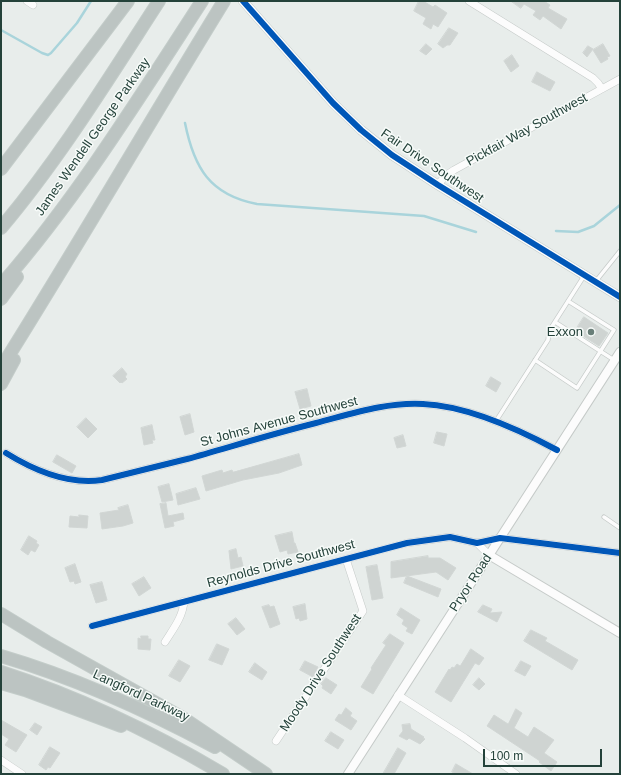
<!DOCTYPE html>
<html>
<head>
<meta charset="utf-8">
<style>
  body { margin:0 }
  #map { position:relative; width:621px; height:775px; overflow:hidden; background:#e8edeb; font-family:Helvetica,sans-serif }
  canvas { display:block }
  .frame { position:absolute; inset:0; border:2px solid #24423a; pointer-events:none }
  .scale { position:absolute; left:483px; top:749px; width:119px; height:18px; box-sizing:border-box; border:2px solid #24423a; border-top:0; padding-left:5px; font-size:12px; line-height:14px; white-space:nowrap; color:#24423a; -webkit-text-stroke:3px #f7fbf9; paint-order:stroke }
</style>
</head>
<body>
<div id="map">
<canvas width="621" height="775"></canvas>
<div class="frame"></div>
<div class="scale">100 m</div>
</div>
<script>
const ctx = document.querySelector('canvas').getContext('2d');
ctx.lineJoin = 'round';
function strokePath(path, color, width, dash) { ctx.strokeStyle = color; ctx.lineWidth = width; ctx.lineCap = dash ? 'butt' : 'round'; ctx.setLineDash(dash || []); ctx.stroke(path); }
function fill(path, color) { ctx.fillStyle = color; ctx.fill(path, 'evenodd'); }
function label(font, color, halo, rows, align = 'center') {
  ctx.font = font + ' Helvetica,sans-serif'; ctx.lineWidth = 3; ctx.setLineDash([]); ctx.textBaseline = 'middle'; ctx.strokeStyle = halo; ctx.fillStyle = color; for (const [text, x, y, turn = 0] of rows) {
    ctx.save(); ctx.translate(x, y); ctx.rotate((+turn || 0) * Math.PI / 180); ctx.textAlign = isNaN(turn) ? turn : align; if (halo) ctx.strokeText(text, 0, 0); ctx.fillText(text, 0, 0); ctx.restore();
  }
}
strokePath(new Path2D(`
  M1 30 42 53 48 55 51 53 77 23 91 1
  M185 123C194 168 210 195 257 204L424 216 476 232
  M556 231 578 232 594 226 620 205`), '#a9d4db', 2.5);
const building = new Path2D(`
  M419 1H423L433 7 435 5 447 13 438 27 433 24 431 29 423 24 426 18 414 11Z
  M511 1H544L550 5 548 8 567 19 561 29 543 16 540 20 533 15 536 11 524 4 521 8Z
  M449 28 458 33 450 45H447L443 48 438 44Z
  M426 44 432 49 426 55 420 51Z
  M603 44 610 56 607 57 608 59 601 63 593 50Z
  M588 46 593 49 587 57 583 53Z
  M512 55 519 66 511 72 504 61Z
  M537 72 555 82 550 91 532 82Z
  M584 317 608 333 599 346 575 331Z
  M122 368 127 374 125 377 127 379 122 383 121 382 120 383 113 376Z
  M491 377 501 383 496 392 486 386Z
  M307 389 311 406 300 409 295 392Z
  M190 414 194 432 185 435 180 417Z
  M86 418 97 429 88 438 77 427Z
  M152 425 155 440H152L153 443 144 445 141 428Z
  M437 432 447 434 444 446 434 443Z
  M403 435 406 446 397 448 394 438Z
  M299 454 302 465 279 473 243 480 206 491 202 476 222 470 223 473 232 470 233 472Z
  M57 455 76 466 72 473 53 462Z
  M169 484 173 500 162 502 158 487Z
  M196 488 200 499 178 505 176 494Z
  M166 503 168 516 183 513 184 519 173 522 174 526 165 528 160 504Z
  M128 505 133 523 123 526 102 529 100 513 119 510 118 508Z
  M79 515 88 516 87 528 69 527 70 516 79 517Z
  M292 532 294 543H295L298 552 288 554 287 550 280 552 275 536Z
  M29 536 37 541 36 543 39 545 35 552 31 550 28 555 21 550Z
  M236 549 238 558 241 557 243 566 231 569 229 551Z
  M428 556V558H440L456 568 448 580 436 572 391 578V562Z
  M75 564 81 582 75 584 74 581 70 582 65 568Z
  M377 565 383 598 372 600 366 567Z
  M407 576 441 589 438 597 404 583Z
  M144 577 151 588 139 596 132 584Z
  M102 582 107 600 96 603 90 585Z
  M305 604 307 619 300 621 299 618 296 619 293 607Z
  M269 605 270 607 274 606 280 624 270 628 262 607Z
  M483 605 492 609 490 613 502 612 497 622 478 612Z
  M401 608 420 620 412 634 406 631 408 628 402 624 404 620 397 615Z
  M236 618 245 629 237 635 228 624Z
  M531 630 547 638 545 641 578 660 572 670 524 641Z
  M390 634 404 643 373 694 361 687 372 669 371 668 386 645 383 643Z
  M141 636H148V639H151L150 650 138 649V638L141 639Z
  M217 644 229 649 222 665 209 660Z
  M471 649 484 658 479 665 475 663 451 702 435 692 449 669 450 670 452 667 454 668 457 664 460 666Z
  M179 660 190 666 180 682 169 676Z
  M305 661 318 667 313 677 300 670Z
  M521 661 531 666 525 676 515 671Z
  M255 663 267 672 262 680 249 672Z
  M326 678 337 685 331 694 322 688 323 686 321 684Z
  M479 678 485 684 479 690 473 685Z
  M346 708 352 713 350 716 357 721 351 730 335 720 339 714 341 715Z
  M516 709 522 713 514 728 528 737 534 727 554 740 544 753 557 762 551 771 539 762 540 761 487 726 494 715 508 724Z
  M1 720 27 735 16 752 5 745 9 739 1 734Z
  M35 723 42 727 37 735 30 730Z
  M410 724 411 729 424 737 423 738 425 739 420 744 409 738 407 740 399 736 403 731 402 725Z
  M331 732 344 740 338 749 325 741Z
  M50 747 60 753 50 768 48 767 46 770 39 765Z
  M398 748 406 753 394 774H383Z
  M456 764 473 774H456L452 772Z`);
fill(building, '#cfd4d2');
strokePath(building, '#d1d6d4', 1);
const service = new Path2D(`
  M596 281 620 251
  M555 322 614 360
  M535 360 577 388 614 330 568 301
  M496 421 548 340 549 331 584 276
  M604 517 620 528`);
const minor = new Path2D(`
  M27 1 33 5
  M469 1 593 78 598 83 602 89
  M438 185 445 176 454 170 620 79
  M6 453C35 471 68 485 102 480 130 473 159 466 187 459 230 447 272 434 316 423 351 414 386 402 423 404 467 406 518 429 557 450
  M477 543 489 555
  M92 626 407 543 450 537 477 543 500 538 620 553
  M165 642C173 629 183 617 184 601
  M398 695 465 738 516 774
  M276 741 363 611 346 559
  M1 760 22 774`);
const tertiary = new Path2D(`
  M489 555 620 633
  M348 774 620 352`);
const secondary = new Path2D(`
  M243 1 333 103 361 130 392 155 438 185 620 297`);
const motorway = new Path2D(`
  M1 169 128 1
  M1 228C60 158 109 78 159 1
  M1 285C77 198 139 98 202 1
  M1 299 17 277
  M1 368C77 247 149 123 224 1
  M1 384 14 360
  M1 614 47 642 183 718 266 774
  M1 656C76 678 146 710 215 747
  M1 672C79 697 152 732 223 774
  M1 683 25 690 121 726`);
strokePath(service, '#c5cac8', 5);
strokePath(minor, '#c5cac8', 8);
strokePath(tertiary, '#c5cac8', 10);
strokePath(secondary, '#c3cbc8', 10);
strokePath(motorway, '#c3ccc9', 14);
strokePath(service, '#fcfcfc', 3.5);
strokePath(minor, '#fcfcfc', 7);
strokePath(tertiary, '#fcfcfc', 8);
strokePath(secondary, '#fcfcfc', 9);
strokePath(motorway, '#bcc4c2', 12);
strokePath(new Path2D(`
  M243 1 333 103 361 130 392 155 438 185 620 297
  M6 453C35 471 68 485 102 480 130 473 159 466 187 459 230 447 272 434 316 423 351 414 386 402 423 404 467 406 518 429 557 450
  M92 626 407 543 450 537 477 543 500 538 620 553`), '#0057b8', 6);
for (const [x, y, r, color] of [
  [591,332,4,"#697e78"]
]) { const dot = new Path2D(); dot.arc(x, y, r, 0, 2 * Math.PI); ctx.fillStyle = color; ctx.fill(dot); strokePath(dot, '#f7fbf9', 1.5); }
label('13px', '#24423a', '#f7fbf9', [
  ["Pickfair Way Southwest",527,130,-29],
  ["James Wendell George Parkway",93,137,-55],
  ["Fair Drive Southwest",432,166,34],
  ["St Johns Avenue Southwest",279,422,-15],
  ["Reynolds Drive Southwest",281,564,-15],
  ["Pryor Road",471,583,-57],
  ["Moody Drive Southwest",321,673,-57],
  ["Langford Parkway",141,696,25]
]);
label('13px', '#24423a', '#f7fbf9', [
  ["Exxon",583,332]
], 'right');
</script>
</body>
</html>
